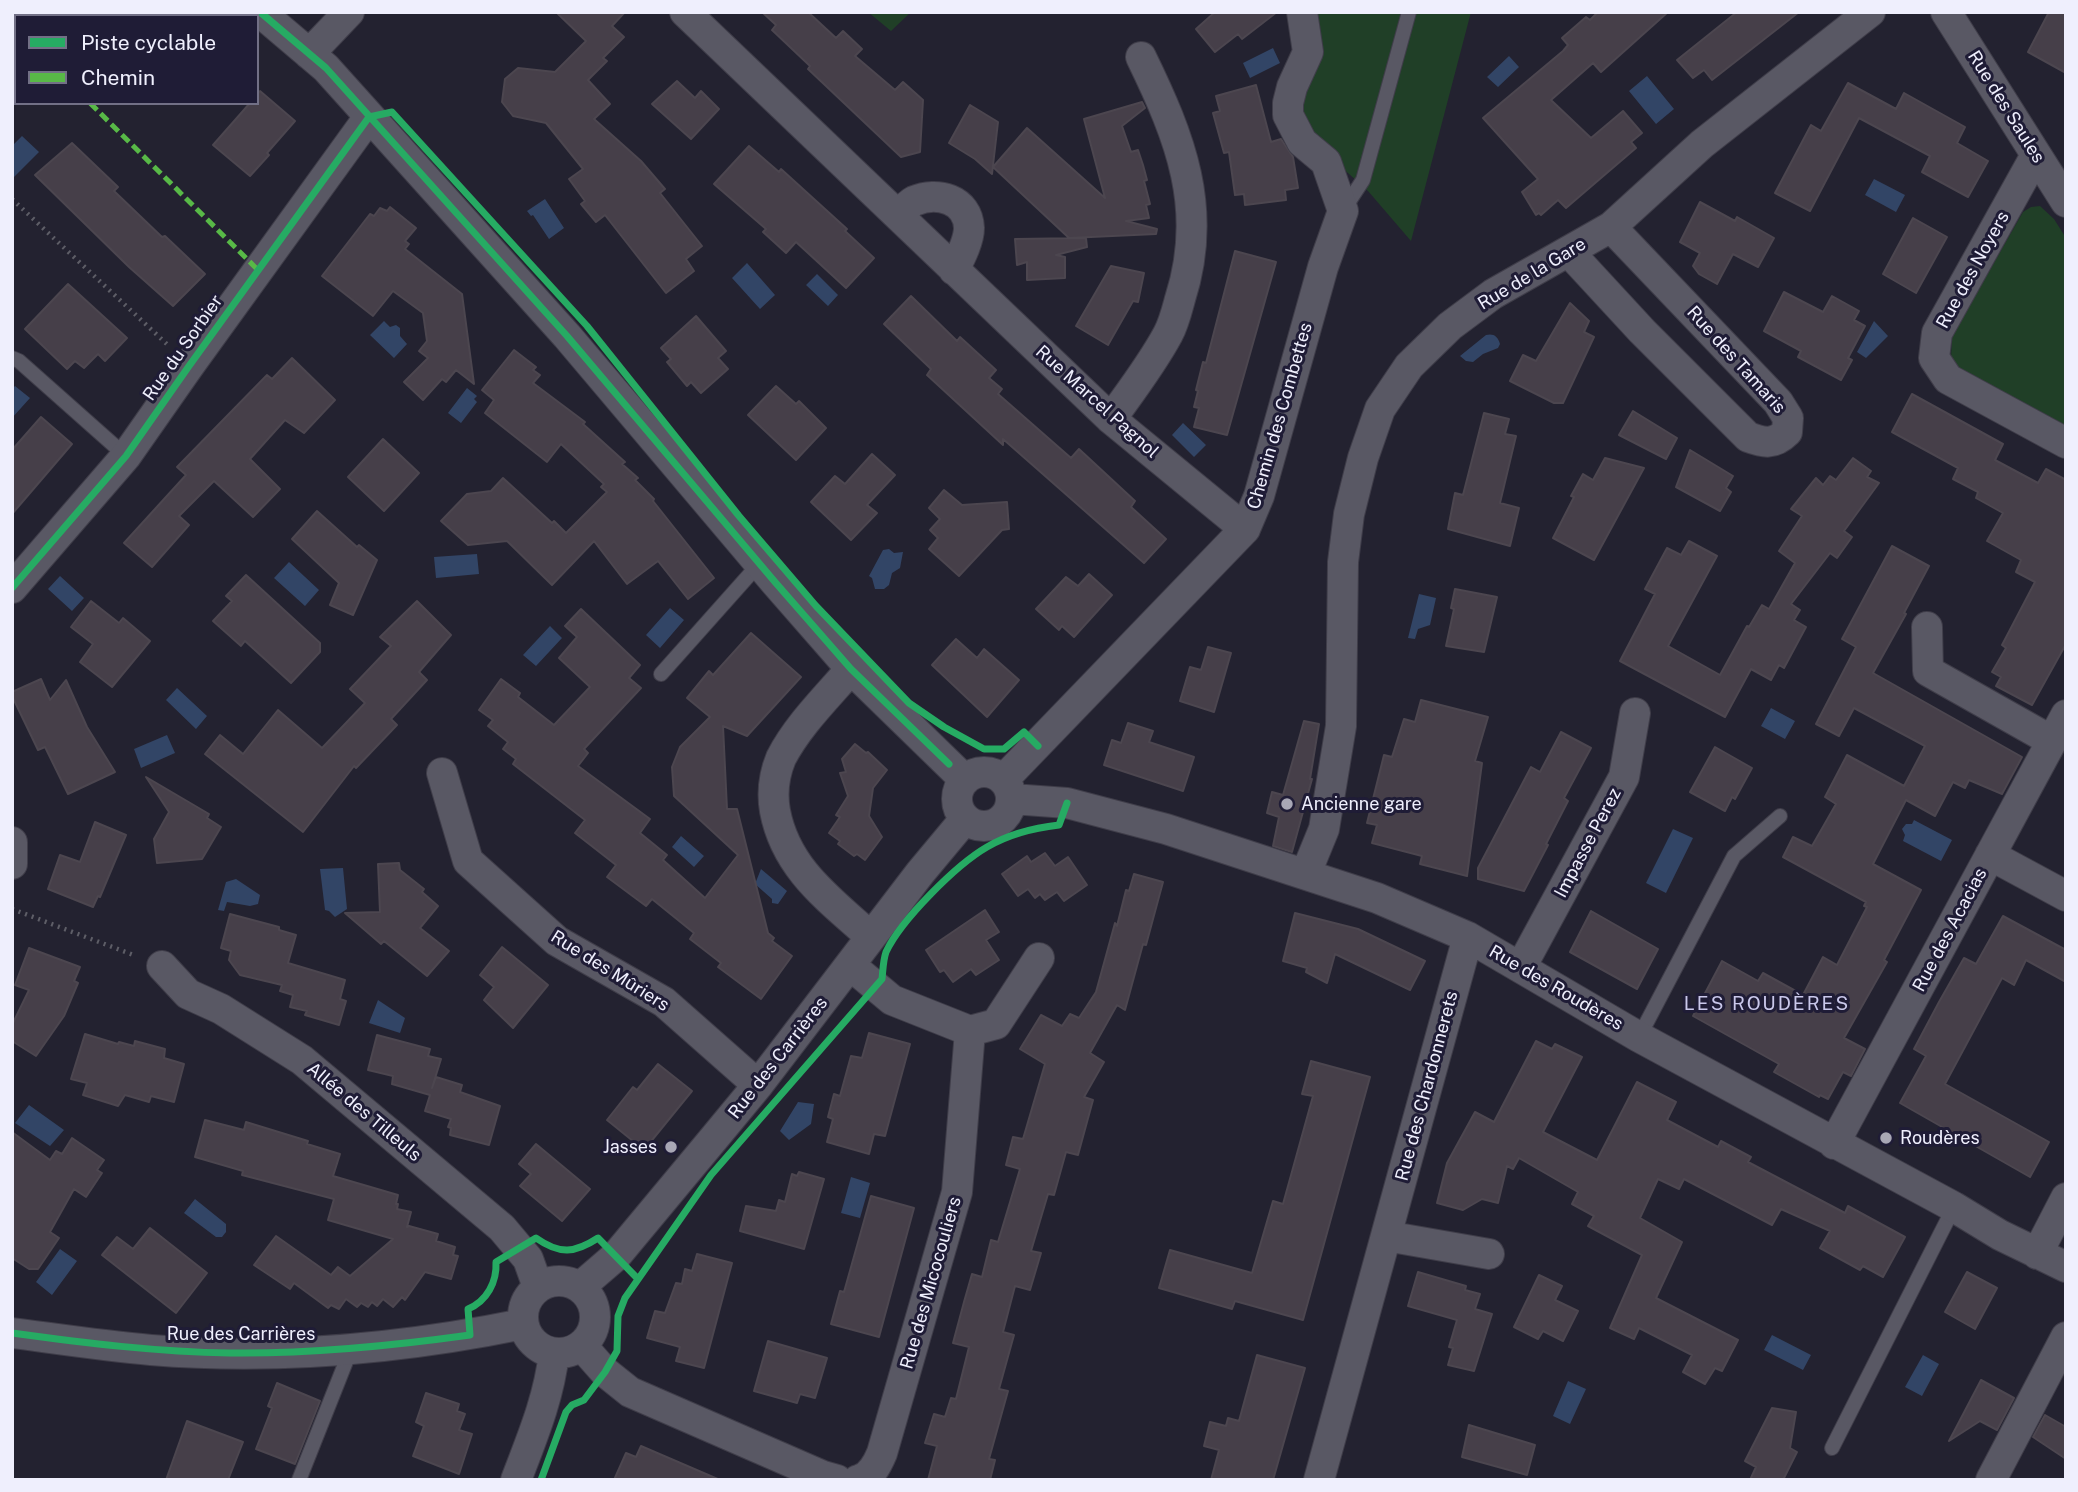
<!DOCTYPE html>
<html>
<head>
<meta charset="utf-8">
<style>
  body { margin:0 }
  #map { position:relative; width:2078px; height:1492px; overflow:hidden; background:#232230; font-family:"Public Sans",sans-serif }
  canvas { display:block }
  .frame { position:absolute; inset:0; border:14px solid #efeffd; pointer-events:none }
  .legend { position:absolute; left:14px; top:14px; width:245px; height:91px; box-sizing:border-box; background:#1f1c36; border:2px solid #727086; margin:0; padding:9px 12px; list-style:none; font-size:21px; color:#efeffd }
  .legend li { display:flex; align-items:center; gap:14px; height:35px }
  .legend b { width:35px; border:2px solid #727086 }
</style>
</head>
<body>
<div id="map">
<canvas width="2078" height="1492"></canvas>
<div class="frame"></div>
<ul class="legend">
<li><b style="height:9px;background:#26ab63"></b>Piste cyclable</li>
<li><b style="height:9px;background:#58b947"></b>Chemin</li>
</ul>
</div>
<script>
const ctx = document.querySelector('canvas').getContext('2d');
ctx.lineJoin = 'round';
function fill(path, color) { ctx.fillStyle = color; ctx.fill(path, 'evenodd'); }
function strokePath(path, color, width, dash) { ctx.strokeStyle = color; ctx.lineWidth = width; ctx.lineCap = dash ? 'butt' : 'round'; ctx.setLineDash(dash || []); ctx.stroke(path); }
function label(font, color, halo, rows, align = 'center') {
  ctx.font = font + ' "Public Sans",sans-serif'; ctx.lineWidth = 6; ctx.setLineDash([]); ctx.textBaseline = 'middle'; ctx.strokeStyle = halo; ctx.fillStyle = color; for (const [text, x, y, turn = 0] of rows) {
    ctx.save(); ctx.translate(x, y); ctx.rotate((+turn || 0) * Math.PI / 180); ctx.textAlign = isNaN(turn) ? turn : align; if (halo) ctx.strokeText(text, 0, 0); ctx.fillText(text, 0, 0); ctx.restore();
  }
}
fill(new Path2D(`
  M868 12H911L891 31Z
  M1310 12H1471L1411 241 1368 191 1300 130 1298 108Z
  M2040 206 2054 219 2066 238V426L1957 369 1951 359 1952 336 2023 212 2031 207Z`), '#203f27');
fill(new Path2D(`
  M1273 48 1280 63 1250 78 1243 63Z
  M1509 56 1519 67 1498 87 1487 77Z
  M1647 76 1674 109 1656 124 1629 91Z
  M22 136 39 152 12 179V146Z
  M1874 179 1905 195 1896 212 1865 195Z
  M545 199 564 228 549 239 533 215 531 216 527 211Z
  M747 263 775 295 760 309 732 278Z
  M817 274 838 295 828 306 806 285Z
  M384 321 390 327 396 325 400 328V336L407 344 394 358 370 335Z
  M1874 321 1888 336 1866 358 1857 352Z
  M1486 335C1493 333 1498 336 1500 344L1498 348 1483 354 1473 362 1466 361 1460 356Z
  M15 386 30 398 12 418V389Z
  M467 388 477 396 474 399 477 402 461 423 448 413Z
  M1183 423 1206 445 1194 457 1172 435Z
  M889 549 894 553 903 552 900 568 892 573 889 585 884 589H875L872 578 869 576 883 550Z
  M477 554 479 574 436 578 434 557Z
  M289 562 319 590 305 606 274 578Z
  M60 576 84 598 72 611 48 589Z
  M1419 594 1436 598 1430 625 1418 629 1415 639 1408 638Z
  M670 608 684 620 660 648 646 635Z
  M550 626 562 638 536 666 523 655Z
  M177 688 207 716 196 729 166 700Z
  M1771 708 1795 721 1785 739 1761 726Z
  M167 735 175 753 141 768 134 749Z
  M1914 820 1952 840 1941 861 1903 841 1905 835 1902 829 1906 824H1912Z
  M1673 829 1693 838 1666 893 1646 883Z
  M681 836 704 856 694 867 672 847Z
  M343 868 347 909 335 917 329 911 325 910 320 869Z
  M761 869 787 891 778 904 772 903V899L755 884Z
  M236 879 260 895 258 904 250 906 227 902 224 911 218 910 226 882Z
  M378 1000 405 1018 400 1033 369 1023Z
  M798 1102 814 1104 811 1124 789 1140 780 1131Z
  M29 1105 64 1130 50 1146 15 1123Z
  M851 1177 870 1183 860 1218 841 1213Z
  M195 1199 226 1224V1232L222 1237H216L184 1213Z
  M60 1249 77 1261 52 1295 36 1282Z
  M1772 1335 1811 1355 1803 1370 1764 1350Z
  M1923 1355 1939 1364 1922 1396 1905 1387Z
  M1568 1381 1586 1389 1570 1424 1553 1416Z`), '#324566');
const building = new Path2D(`
  M556 12H625L612 26 624 37 603 58 607 61 588 80 610 104 594 119 641 161 665 189 660 193 702 246 686 259 694 271 666 293 605 215 596 222 581 204 585 201 569 179 583 169 546 123 513 116 502 102 505 79 518 68 555 72 586 41Z
  M762 12H808L836 38 843 31 862 49 855 56 895 90 903 82 923 100 920 152 901 157 808 69 810 66 772 30 776 25Z
  M1215 12H1277L1242 39 1238 34 1215 52 1196 29Z
  M1598 12H1668L1601 72 1593 63 1551 100 1591 138 1623 111 1642 133 1631 142 1636 148 1566 208 1558 200 1541 215 1539 213 1536 215 1522 192 1538 179 1483 118 1563 51 1568 45 1562 38 1586 17 1590 20Z
  M1737 12H1799L1712 80 1704 70 1693 78 1677 60Z
  M2049 12H2066V73L2028 52Z
  M677 81 695 98 701 91 719 109 691 139 652 104Z
  M1848 83 1896 109 1904 93 1965 127 1957 143 1988 161 1968 197 1922 172 1930 156 1859 118 1810 211 1775 193 1811 125 1821 131Z
  M1256 85 1271 142 1281 139 1293 157 1298 188 1285 190 1286 200 1245 205 1244 194 1235 195 1229 152 1224 153 1213 113 1220 111 1216 96Z
  M260 91 295 121 267 153 269 155 250 176 213 145 250 103H257V95Z
  M1142 102 1145 108 1122 126 1131 152 1138 150 1143 165 1147 180 1144 181 1150 204 1146 205 1149 218 1126 221 1157 229 1156 234 1069 238 993 167 1027 128 1105 198 1084 119Z
  M970 105 998 122 992 174 975 159 949 143Z
  M72 143 118 187 114 191 162 237 165 236 205 274 173 306 129 267 35 175Z
  M749 146 779 172 781 169 847 229 845 231 874 258 846 288 796 242 786 253 763 232 766 229 714 184Z
  M1700 202 1735 221 1737 217 1774 238 1758 267 1733 254 1717 284 1699 274 1693 266 1700 253 1680 242Z
  M390 207 416 228 405 241 409 244 405 249 462 294 474 384 456 370 446 382 442 379 423 400 404 382 428 358 419 351 427 341 423 313 393 291 373 316 322 276 370 214 374 216 380 208 387 211Z
  M1913 218 1947 237 1916 293 1883 274Z
  M1086 238 1087 247 1056 255 1065 257V278L1027 280V262L1017 265 1015 239Z
  M1235 251 1276 262 1227 435 1194 427 1199 408 1194 407 1198 391 1196 390 1203 362 1206 363Z
  M1111 266 1144 273 1138 302 1133 301 1108 345 1076 326Z
  M68 284 127 338 105 361 98 354 84 368 75 361 67 369 25 329Z
  M1784 292 1823 312 1832 296 1859 311 1854 320 1865 326 1848 358 1852 360 1841 380 1798 357 1801 351 1764 331Z
  M911 296 957 341 960 337 996 370 989 378 1002 389 998 394 1071 458 1079 449 1135 501 1131 507 1166 539 1144 563 1003 439V445L927 375 931 369 884 324Z
  M1570 303 1589 321 1584 332 1594 337 1563 403H1554L1510 381 1523 355 1536 361Z
  M696 316 726 351 718 358 728 369 701 393 691 382 687 386 667 362 671 359 661 348Z
  M514 350 536 367 533 370 540 375 533 383 585 422 583 424 625 462 622 464 638 478 635 480 654 499 653 501 714 578 688 599 658 561 627 584 594 541 552 585 507 541 468 545 441 521 467 494 491 491 503 478 552 523 554 521 566 533 607 492 601 487 604 484 561 444 547 462 485 413 494 400 482 390Z
  M292 358 335 400 304 433 285 420 250 459 280 489 253 517 214 481 179 516 189 525 152 567 124 543 186 475 177 467 267 375 272 379Z
  M776 386 796 404 799 401 826 428 796 460 748 415Z
  M1912 394 2003 444 1995 460 2038 483 2046 469 2066 480V644L2032 705 1996 686 2001 677 1992 672 2006 648 2002 645 2035 582 2016 572 2021 560 1987 541 2003 513 1976 498 1978 492 1953 479 1958 468 1892 432Z
  M1633 411 1677 438 1666 459 1619 435Z
  M1484 413 1509 419 1505 434 1516 436 1500 503 1519 508 1510 546 1448 529 1455 493 1463 495Z
  M41 417 72 444 12 514V450Z
  M383 439 419 473 384 511 348 477Z
  M1690 450 1733 476 1726 488 1731 492 1720 511 1676 487Z
  M872 454 895 475 867 505 877 513 851 540 811 502 835 476 845 484Z
  M1605 458 1644 468 1594 560 1553 538 1574 497 1571 496 1583 474 1593 480Z
  M1853 458 1871 471 1867 477 1879 483 1844 531 1852 537 1837 558 1830 553 1791 604 1800 610 1794 620 1806 627 1784 668 1779 665 1771 680 1751 669 1725 717 1620 661 1655 594 1645 589 1667 548 1681 555 1689 541 1717 556 1668 646 1720 675 1747 626 1749 627 1762 605 1769 609 1795 563 1779 551 1802 516 1791 509 1816 478 1823 485 1830 476 1836 480Z
  M944 490 962 505 1007 502 1009 529 1002 530 959 576 929 549 938 538 930 530 940 519 929 508Z
  M317 511 357 547 359 545 377 560 353 615 330 605 339 583 292 539Z
  M1892 546 1929 566 1904 613 1906 614 1873 673 2022 757 2002 794 1969 780 1965 788 1953 782 1935 816 1906 800 1873 864 1921 890 1884 960 1887 962 1844 1038 1865 1049 1851 1076 1843 1072 1828 1099 1820 1095 1819 1097 1774 1072 1779 1064 1693 1016 1722 961 1758 981 1763 973 1803 995 1823 957 1837 965 1867 907 1864 906 1866 902 1783 857 1793 837 1812 846 1836 804 1825 797 1847 755 1904 786 1925 746 1854 708 1839 736 1816 724 1856 647 1842 639Z
  M1089 574 1112 595 1074 637 1062 626 1059 630 1036 609 1066 577 1078 586Z
  M246 575 320 643V652L291 683 245 641 241 646 213 621 232 601 226 596Z
  M1455 589 1497 597 1484 652 1446 646 1454 609 1451 608Z
  M91 601 119 623 123 618 150 641 112 687 80 662 93 644 71 627Z
  M417 601 451 635 419 672 427 680 391 719 397 725 356 768 354 766 303 832 205 754 220 735 243 754 278 710 322 748 365 703 350 689 391 646 380 637Z
  M581 609 640 665 629 678 641 688 584 749 588 753 578 766 650 819 640 833 667 855 663 860 705 898 738 855 674 796 672 767 680 747 710 717 687 698 709 671 713 675 751 633 801 677 747 736 723 726 727 809H737L768 933 774 938 772 941 792 956 761 999 718 967 721 963 690 939 694 933 652 899 646 906 607 877 616 865 575 833 585 820 513 764 516 759 503 749 508 742 488 726 493 720 479 710 501 679 520 693 518 697 554 725 590 687 559 658 577 637 565 626Z
  M956 639 977 658 984 649 1019 680 987 717 932 665Z
  M1208 647 1231 653 1214 712 1180 701 1190 667 1201 670Z
  M41 679 50 700 66 680 87 727 115 772 68 794 45 747 38 750 12 696V692Z
  M1421 700 1488 717 1475 761 1482 763 1467 876 1420 864 1422 856 1372 843 1377 825 1367 823 1384 755 1392 757 1404 719 1415 722Z
  M1304 721 1319 724 1310 779H1312L1292 852 1273 846 1279 817 1267 813 1272 792 1283 795Z
  M1128 723 1153 731 1149 742 1194 757 1183 791 1104 765 1112 740 1121 743Z
  M1561 732 1591 748 1564 798 1568 801 1546 844 1548 845 1524 891 1478 879V868L1531 767 1540 772Z
  M855 744 866 753 868 752 887 770 873 788 869 816 882 837 865 860 857 854 854 856 838 844 840 841 829 833 840 817 836 815 848 796 840 773 846 772 842 759Z
  M1715 747 1752 768 1735 799 1732 797 1725 811 1690 792Z
  M146 777 209 814 207 818 221 827 202 859 157 863 154 839 169 812Z
  M95 822 126 835 100 897 98 896 93 907 48 889 60 855 80 862Z
  M1045 853 1055 866 1068 857 1087 885 1064 901 1057 892 1045 900 1040 894 1035 898 1028 889 1018 896 1002 874 1027 856 1031 862Z
  M399 863 400 870 424 889 422 892 438 906 420 928 449 951 427 976 384 941 381 944 345 913 380 912 378 864Z
  M1134 874 1163 882 1146 945 1143 944 1125 1010 1117 1005 1090 1053 1104 1062 1084 1097 1093 1100 1078 1155 1066 1152 1054 1195 1048 1194 1031 1251 1041 1253 1030 1290 1015 1286 1003 1332 1014 1335 999 1389 1008 1391 989 1459 995 1460 990 1480H928L937 1446 925 1443 934 1414 945 1417 951 1398 956 1399 969 1347 953 1343 964 1302 972 1274 982 1277 991 1240 998 1242 1020 1169 1006 1165 1013 1137 1023 1139 1045 1064 1020 1049 1041 1015 1062 1026 1070 1014 1079 1018 1096 992 1115 923 1117 926 1126 890 1129 891Z
  M985 910 999 932 986 940 999 960 976 975 971 969 953 982 944 970 940 972 926 950Z
  M1591 911 1658 949 1637 989 1570 952Z
  M1295 913 1358 929 1425 961 1410 990 1335 954 1327 983 1306 972 1307 968 1283 961Z
  M230 914 279 927V930L296 935 288 963 345 980 340 999 346 1001 339 1025 305 1015 307 1011 290 1007 293 995 280 991 282 985 240 975 229 960 231 951 221 948Z
  M2003 916 2066 950V982L2026 960 2014 985 2002 978 1945 1084 2049 1142 2030 1177 1900 1103 1926 1056 1914 1049 1939 1002 1964 958 1976 964Z
  M502 947 548 985 513 1028 484 1000 494 987 480 975Z
  M29 948 80 967 74 981 78 983 64 1016 36 1056 12 1041V1025L29 990 15 985Z
  M869 1033 910 1044 885 1136 874 1134 869 1154 827 1142 833 1119 828 1117 834 1094 840 1096 851 1056 862 1058Z
  M85 1034 118 1044 119 1042 134 1046 135 1041 165 1049 164 1058 184 1064 174 1102 151 1096 149 1102 125 1095 118 1106 83 1095 87 1083 71 1079Z
  M377 1035 430 1049 428 1056 441 1059 432 1088 436 1077 462 1085 460 1092 500 1106 489 1145 450 1135 451 1128 448 1127 451 1119 425 1111 430 1095 392 1084 393 1076 368 1070Z
  M1536 1041 1552 1049 1555 1044 1582 1057 1543 1132 1597 1160 1637 1082 1676 1102 1667 1120 1718 1147 1721 1141 1751 1157 1748 1162 1845 1213 1848 1206 1905 1237 1883 1277 1863 1266 1860 1270 1820 1248 1830 1231 1781 1209 1772 1225 1684 1179 1679 1189 1658 1179 1640 1218 1682 1242 1656 1298 1738 1340 1722 1371 1715 1368 1705 1384 1683 1372 1692 1355 1639 1328 1634 1339 1610 1328 1642 1255 1588 1226 1594 1216 1572 1204 1578 1192 1519 1158 1513 1169 1507 1166 1498 1203 1482 1199 1463 1210 1437 1203 1447 1163 1475 1112 1494 1122Z
  M1311 1061 1370 1077 1303 1320 1235 1301 1232 1309 1159 1288 1170 1250 1252 1273 1273 1201 1283 1204 1313 1096 1302 1094Z
  M658 1064 692 1091 644 1150 607 1120 633 1087 637 1090Z
  M205 1120 244 1130 246 1122 308 1141 307 1144 340 1154 333 1176 398 1195 396 1204H398L397 1209 411 1212 407 1227 409 1226 438 1234 436 1241 455 1247 453 1255 458 1256 451 1279 425 1272 405 1300 402 1297 393 1307 383 1299 377 1306 372 1302 368 1307 361 1303 357 1307 346 1299 339 1309 331 1305 328 1308 294 1283 290 1289 254 1265 276 1236 331 1275 338 1267 350 1276 393 1239 328 1220 334 1199 242 1175 243 1171 195 1157Z
  M12 1132 50 1160 56 1151 62 1154 72 1138 104 1160 97 1170 102 1173 86 1197 74 1189 50 1232 59 1238 38 1269H29L12 1258Z
  M536 1144 590 1189 562 1221 520 1186 531 1174 519 1164Z
  M799 1172 824 1179 804 1249 740 1231 746 1206 776 1211 779 1200 785 1202 792 1174 797 1176Z
  M871 1196 914 1208 879 1337 831 1324 840 1291 844 1292Z
  M150 1228 207 1273 176 1313 102 1255 117 1237 133 1249Z
  M697 1254 732 1263 704 1368 676 1361 680 1347 647 1338 655 1311 665 1313 676 1283 682 1284 685 1269 692 1271Z
  M1418 1272 1466 1286 1465 1290 1480 1294 1475 1309 1492 1314 1474 1371 1448 1365 1453 1348 1449 1347 1457 1320 1408 1306Z
  M1967 1272 1997 1288 1975 1329 1945 1312Z
  M1539 1275 1562 1286 1555 1300 1578 1311 1563 1341 1543 1331 1538 1339 1514 1327Z
  M768 1341 827 1358 815 1398 800 1394 797 1403 754 1391Z
  M1257 1355 1305 1368 1273 1480H1211L1219 1450 1204 1446 1210 1422 1226 1426 1228 1418 1239 1421Z
  M1981 1380 2014 1398 1997 1430 1980 1421 1949 1441Z
  M277 1383 320 1401 295 1464 256 1449 272 1408 268 1406Z
  M426 1393 459 1404 457 1411 465 1414 459 1430 472 1434 459 1474 413 1456 424 1426 416 1422Z
  M1772 1408 1796 1412 1790 1448 1797 1452 1783 1480H1750L1756 1467 1745 1461Z
  M2045 1415 2066 1427V1459L2033 1437Z
  M187 1421 243 1442 228 1480H166Z
  M1469 1425 1535 1445 1527 1475 1462 1457Z
  M641 1446 720 1480H614L626 1453 636 1457Z`);
fill(building, '#463f49');
strokePath(building, '#4c464f', 2);
const service = new Path2D(`
  M1344 209 1363 180 1409 12
  M12 358 19 361 126 456
  M661 674 759 564
  M1639 1037 1734 856 1780 816
  M1832 1448 1954 1207
  M299 1480 351 1349`);
const minor = new Path2D(`
  M260 12 326 68 567 336 775 582 851 669 965 780
  M685 12 1111 419 1245 529
  M1946 12 2066 202
  M309 54 349 12
  M2036 155 1937 333 1934 358 1948 379 2066 443
  M899 216C903 211 908 204 914 201 937 191 968 199 969 228 969 241 960 258 954 270
  M1569 252 1642 331 1748 437C1764 443 1774 445 1787 432L1788 418 1778 402 1611 227
  M1111 419C1131 391 1152 364 1168 334 1174 323 1177 310 1180 299 1209 209 1180 137 1141 57
  M12 588 126 456 189 366 369 117
  M1927 627 1928 671 2052 741
  M851 669C827 697 798 725 781 758 774 775 772 794 775 811 786 869 829 899 871 937
  M957 799a27 27 0 1 1 54 0a27 27 0 1 1-54 0Z
  M442 773 468 861 557 941 664 1002 758 1085
  M1003 780 1245 529 1259 496 1323 267 1343 211 1326 162 1302 142 1288 115V103L1292 87 1308 52 1302 12
  M1012 799 1067 803 1166 829 1377 898 1468 937 1639 1037 1954 1207 2000 1235 2066 1267
  M12 842V864
  M1990 855 2066 896
  M1306 873 1324 829 1341 726 1343 562 1349 514 1363 458 1380 409 1409 366 1450 326 1493 294 1611 227 1702 144 1870 12
  M850 965 892 1000 970 1031 957 1192 882 1453C877 1465 871 1477 858 1480
  M162 966 188 994 221 1009 302 1060 502 1228 528 1259 538 1287
  M1521 967 1624 777 1635 713
  M970 1031 996 1024 1039 958
  M1834 1144 2066 715
  M1386 1236 1489 1254
  M2037 1254 2066 1198
  M523 1317a36 36 0 1 1 72 0a36 36 0 1 1-72 0Z
  M580 1287 616 1256 715 1137 758 1085 920 873 965 819
  M12 1333C58 1339 104 1346 151 1350 275 1360 401 1349 523 1324
  M582 1346 605 1372 630 1392 823 1476 837 1480
  M516 1480C532 1438 549 1398 554 1353
  M1319 1480 1468 937
  M1991 1480 2066 1337`);
strokePath(service, '#3f3d49', 16);
strokePath(minor, '#3f3d49', 32);
strokePath(new Path2D(`
  M12 199 170 347
  M12 909 136 956`), '#5e5e67', 4.5, [2, 5]);
strokePath(service, '#595864', 14);
strokePath(minor, '#595864', 30);
strokePath(new Path2D(`
  M12 26 16 30
  M90 103 258 270`), '#58b947', 5, [10, 5]);
strokePath(new Path2D(`
  M260 12 326 68 567 336 775 582 851 669 949 764
  M12 588 126 456 189 366 369 117 392 112 587 326 739 516 816 606 909 703 944 727 984 749H1004L1024 732 1038 746
  M12 1333C85 1343 157 1352 230 1353 311 1354 391 1346 470 1335L468 1309C487 1301 497 1282 496 1262L536 1238C560 1255 575 1253 598 1238L637 1278
  M541 1480 566 1412 572 1405 584 1400 605 1372 617 1351 618 1316 625 1298 711 1175 882 979C883 970 883 961 886 952 901 920 956 865 987 847 1009 834 1033 828 1059 825L1067 803`), '#26ab63', 7);
for (const [x, y, r, color] of [
  [1287,804,7,"#a8a7b5"],
  [1886,1138,7,"#a8a7b5"],
  [671,1147,7,"#a8a7b5"]
]) { const dot = new Path2D(); dot.arc(x, y, r, 0, 2 * Math.PI); ctx.fillStyle = color; ctx.fill(dot); strokePath(dot, '#1f1c36', 2.5); }
label('18px', '#efeffd', '#1f1c36', [
  ["Rue des Saules",2006,107,58],
  ["Rue des Noyers",1973,270,-61],
  ["Rue de la Gare",1532,274,-31],
  ["Rue du Sorbier",183,348,-55],
  ["Rue des Tamaris",1736,360,48],
  ["Rue Marcel Pagnol",1097,402,42],
  ["Chemin des Combettes",1280,416,-74],
  ["Impasse Perez",1588,843,-62],
  ["Rue des Acacias",1950,930,-62],
  ["Rue des Mûriers",610,971,32],
  ["Rue des Roudères",1556,988,30],
  ["Rue des Carrières",778,1058,-52],
  ["Rue des Chardonnerets",1427,1086,-75],
  ["Allée des Tilleuls",364,1112,40],
  ["Rue des Micocouliers",931,1283,-74],
  ["Rue des Carrières",241,1334]
]);
label('18px', '#efeffd', '#1f1c36', [
  ["Ancienne gare",1301,804],
  ["Roudères",1900,1138],
  ["Jasses",657,1147,"right"]
], 'left');
ctx.letterSpacing = '2px';
label('19px', '#cac8eb', '#1f1c36', [
  ["LES ROUDÈRES",1767,1004]
]);
ctx.letterSpacing = '0px';
</script>
</body>
</html>
